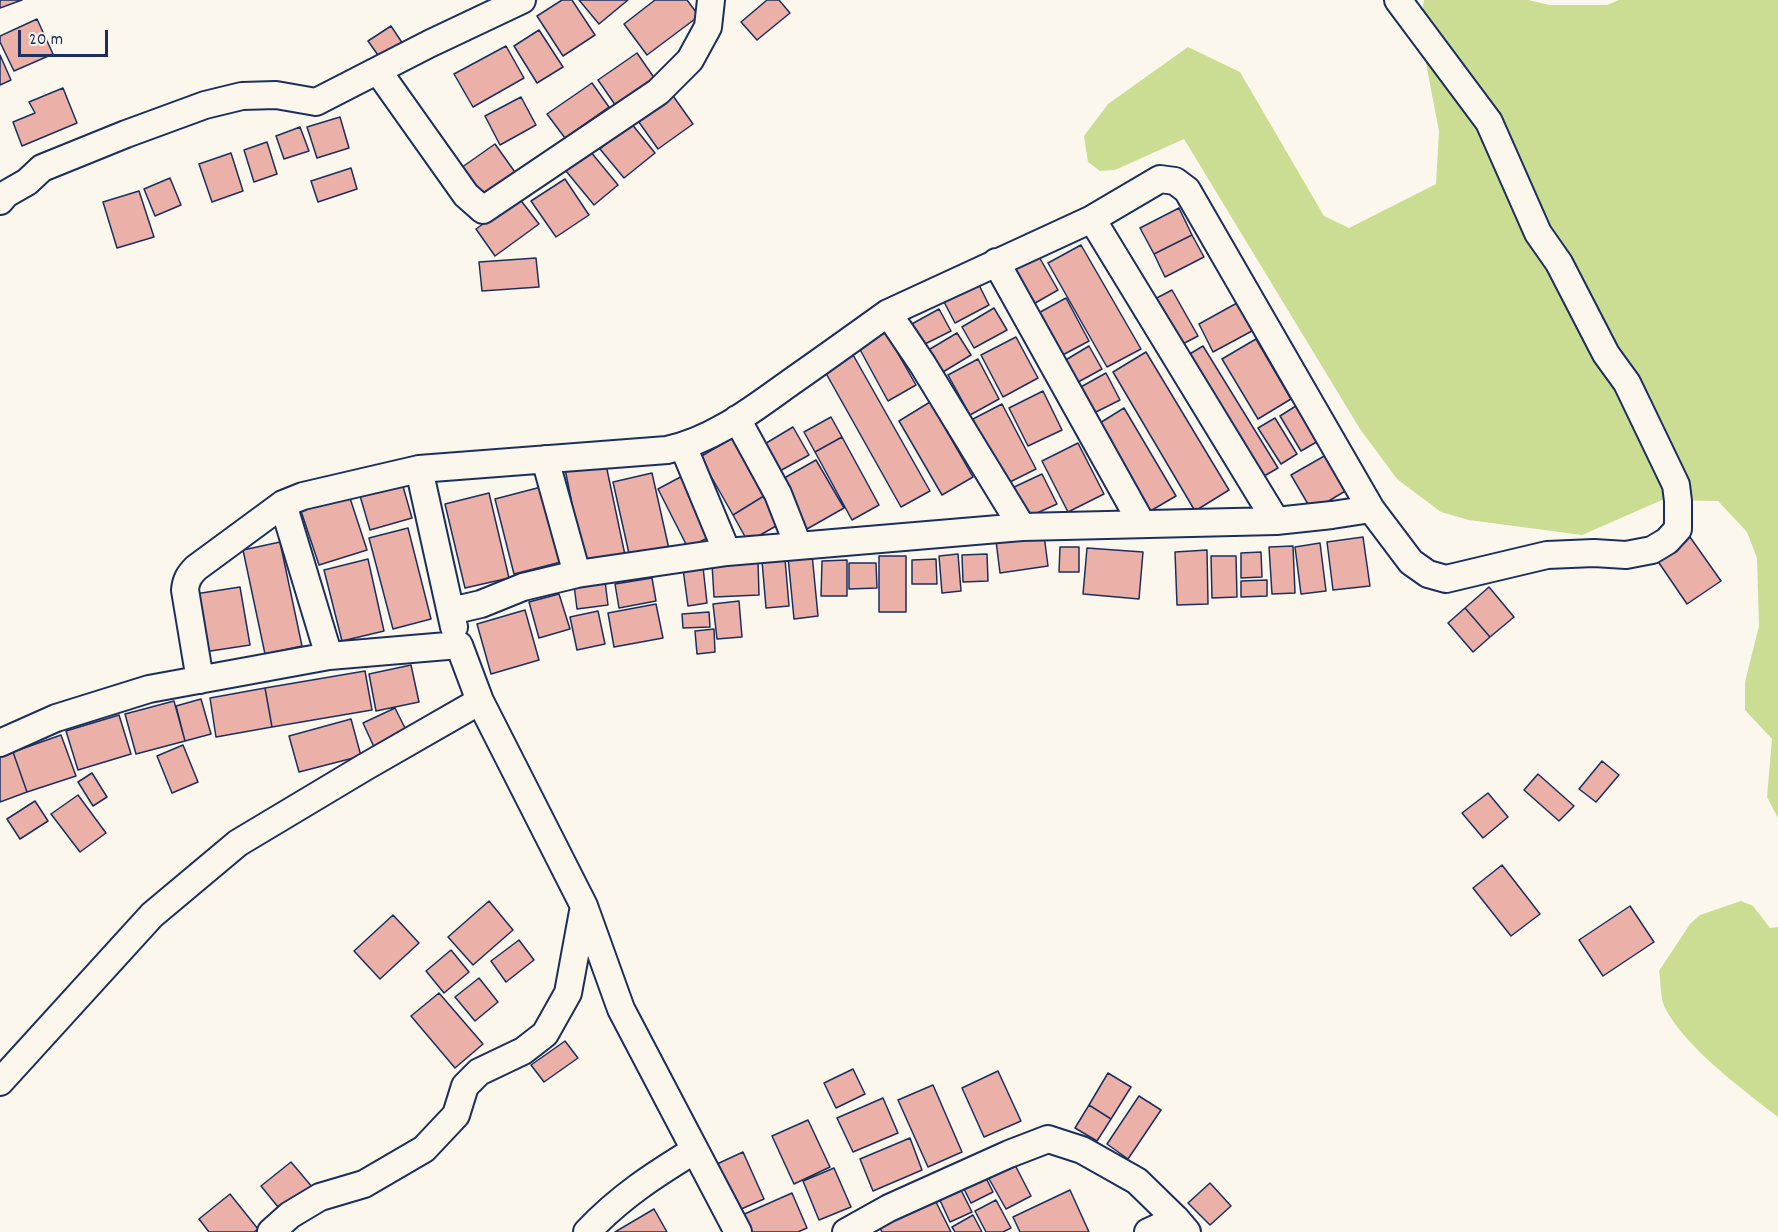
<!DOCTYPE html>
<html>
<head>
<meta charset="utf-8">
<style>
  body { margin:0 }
  #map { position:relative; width:1778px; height:1232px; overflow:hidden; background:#fbf7ec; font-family:Dekko,sans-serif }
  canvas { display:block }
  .scale { position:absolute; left:18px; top:30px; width:90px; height:27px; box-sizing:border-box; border:3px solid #1b2f5e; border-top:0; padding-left:8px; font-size:18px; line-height:21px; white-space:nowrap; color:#1b2f5e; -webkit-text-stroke:4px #fbf7ec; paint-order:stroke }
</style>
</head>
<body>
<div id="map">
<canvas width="1778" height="1232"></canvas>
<div class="scale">20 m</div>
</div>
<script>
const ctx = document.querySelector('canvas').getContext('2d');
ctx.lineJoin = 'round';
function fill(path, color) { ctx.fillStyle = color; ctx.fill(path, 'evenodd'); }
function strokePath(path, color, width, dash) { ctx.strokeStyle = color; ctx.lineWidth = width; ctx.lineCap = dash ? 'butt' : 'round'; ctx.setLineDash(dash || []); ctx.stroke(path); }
fill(new Path2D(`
  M1424 0H1528L1550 5H1607L1619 0H1778V818L1767 797 1772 739 1745 710V682L1759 626 1757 558 1747 532 1718 501 1662 500 1582 535 1469 520 1441 512 1397 479 1360 429 1184 139 1115 170 1100 171 1088 162 1084 136 1108 104 1188 47 1240 72 1324 216 1349 228 1436 184 1439 131 1419 27Z
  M1741 901 1753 906 1770 928 1778 927V1117C1742 1089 1686 1048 1665 1008 1660 998 1661 982 1659 971L1690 924 1700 915Z`), '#cbdd92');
const building = new Path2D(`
  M0 0H22L0 8Z
  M562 0H572L595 35 563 56 537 16Z
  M579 0H628L599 24Z
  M655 0H687L699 16 647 55 624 24Z
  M767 0H779L790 13 757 40 741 22Z
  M37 19 53 54 14 71 0 42V36Z
  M391 26 407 50 385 65 368 41Z
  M539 30 563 67 537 83 514 46Z
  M506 46 524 78 473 107 454 74Z
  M637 53 655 79 616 106 598 80Z
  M0 55 11 80 0 85Z
  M592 83 609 107 565 138 547 114Z
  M63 88 77 123 22 146 13 122 35 113 29 102Z
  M671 93 693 124 658 149 636 118Z
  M521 97 536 125 500 145 485 116Z
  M340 117 349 148 317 158 307 127Z
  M631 123 655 153 624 178 600 149Z
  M300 127 309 151 284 159 276 136Z
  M267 142 277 174 254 182 244 150Z
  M495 144 517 175 480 201 458 170Z
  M590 151 618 185 594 205 566 171Z
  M231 153 243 191 212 202 199 164Z
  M351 168 357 189 318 202 311 181Z
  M170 178 181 205 155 216 144 189Z
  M565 179 589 215 556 237 531 201Z
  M139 191 154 237 117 248 103 202Z
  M519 198 539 224 495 256 476 229Z
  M1179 208 1192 235 1154 254 1140 228Z
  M1192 235 1204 257 1165 277 1154 254Z
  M1081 245 1141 349 1107 367 1048 263Z
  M1038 255 1058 290 1030 306 1010 271Z
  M536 258 539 287 482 291 479 262Z
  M977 281 989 305 955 323 943 300Z
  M1172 290 1198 336 1177 347 1151 301Z
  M1066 298 1089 341 1057 358 1033 316Z
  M1237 303 1252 331 1213 352 1199 324Z
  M994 308 1007 330 974 348 962 327Z
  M939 309 951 331 921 346 910 325Z
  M885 331 916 385 888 401 858 346Z
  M957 333 971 355 938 375 925 352Z
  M1016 337 1038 378 1003 397 981 355Z
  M1256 339 1291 399 1258 419 1222 359Z
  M1089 346 1102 369 1071 386 1059 364Z
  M1203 346 1278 468 1259 479 1183 358Z
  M1146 352 1229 490 1195 511 1113 372Z
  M852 353 930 491 901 507 823 368Z
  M978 359 999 399 970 415 948 375Z
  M1106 373 1120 400 1092 414 1079 388Z
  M1043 391 1062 430 1028 446 1009 408Z
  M930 402 973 477 942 495 899 421Z
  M1002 404 1036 469 1006 484 973 419Z
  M1299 404 1320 440 1301 451 1280 416Z
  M1124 408 1176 496 1147 513 1095 426Z
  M831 417 842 437 815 452 804 432Z
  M1275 418 1297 454 1281 464 1258 428Z
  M793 427 809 455 778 472 763 445Z
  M734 437 767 494 733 515 700 457Z
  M842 437 879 505 852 520 815 452Z
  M1078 443 1104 494 1068 512 1042 461Z
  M1326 455 1347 490 1312 511 1291 475Z
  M605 460 625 555 584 563 565 469Z
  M816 460 844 508 807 529 779 481Z
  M652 473 669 549 630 558 613 482Z
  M686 474 717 533 688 548 658 489Z
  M1042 474 1057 504 1026 518 1012 488Z
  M400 476 412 518 370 530 358 489Z
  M541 487 561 562 514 574 495 499Z
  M347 489 367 550 319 565 299 505Z
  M489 493 509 578 465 588 445 504Z
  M767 494 783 522 748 542 733 515Z
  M408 528 431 619 393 629 369 538Z
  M1044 535 1048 566 1000 573 996 541Z
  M1363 537 1370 586 1333 590 1327 542Z
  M1690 537 1721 581 1687 604 1657 560Z
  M280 542 302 646 265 654 243 550Z
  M1320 543 1326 591 1301 594 1295 547Z
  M1293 546 1295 593 1272 594 1269 547Z
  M1060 547H1079V572H1059Z
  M1087 548 1143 552 1139 599 1083 594Z
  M1207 550 1208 604 1177 605 1175 552Z
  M1261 552 1262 577 1241 578V553Z
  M812 554 818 616 794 619 788 557Z
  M958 554 961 591 942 593 939 556Z
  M987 554 988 581 963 582 962 555Z
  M879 556H906V612H879Z
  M1211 556H1236L1237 597 1212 598Z
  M368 559 384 631 342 641 324 570Z
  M785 559 789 606 766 608 762 561Z
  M936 559 937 584H912V560Z
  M847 560V596H821L822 561Z
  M758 561 759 595 714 597 712 564Z
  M849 563H876L877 588 849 589Z
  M703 567 707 603 688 606 683 569Z
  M652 578 656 601 619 608 615 584Z
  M1267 580V596L1241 597V581Z
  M605 581 608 605 577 609 574 585Z
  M240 587 250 645 204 652 195 594Z
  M1489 587 1514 617 1490 637 1465 608Z
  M559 594 570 629 539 638 529 602Z
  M739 601 742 637 717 639 713 604Z
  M656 604 663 638 614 647 608 613Z
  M1465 608 1490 637 1473 652 1448 623Z
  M525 610 539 660 491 674 477 624Z
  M598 611 605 644 577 650 570 617Z
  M709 612 710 627 683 628 682 614Z
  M714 629 715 652 697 654 695 631Z
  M411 665 419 702 376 711 369 674Z
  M365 671 372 710 272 727 265 688Z
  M265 688 272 727 216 737 210 698Z
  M201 699 211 734 185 741 176 706Z
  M174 701 185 741 136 754 125 714Z
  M395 708 407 732 374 747 363 723Z
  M119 715 131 754 78 770 66 731Z
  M351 719 361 756 299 772 289 736Z
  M61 735 76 776 27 792 13 752Z
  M183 745 198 782 172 793 157 756Z
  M13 752 27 792 0 802V756Z
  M1602 761 1619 775 1596 802 1579 789Z
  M92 773 107 797 93 806 78 782Z
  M1538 774 1574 806 1559 821 1524 790Z
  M1488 793 1508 817 1483 838 1462 813Z
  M78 795 106 833 80 852 51 814Z
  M35 801 48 821 20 839 7 819Z
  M1502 865 1540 914 1511 936 1473 888Z
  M489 901 513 930 473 965 448 937Z
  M1630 906 1654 942 1603 976 1579 940Z
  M393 915 419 943 380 979 354 951Z
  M519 940 534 960 506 982 491 961Z
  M451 950 469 972 444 993 426 971Z
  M479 978 498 1002 475 1021 455 997Z
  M439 993 483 1044 455 1068 411 1016Z
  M565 1041 578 1058 544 1082 531 1065Z
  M853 1069 865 1094 836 1108 824 1083Z
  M998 1071 1021 1121 984 1137 962 1088Z
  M1108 1073 1131 1087 1111 1119 1089 1105Z
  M933 1085 962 1152 928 1167 898 1100Z
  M1139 1096 1161 1110 1128 1159 1107 1144Z
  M883 1098 898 1133 853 1152 837 1118Z
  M1089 1105 1111 1119 1097 1141 1075 1128Z
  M808 1120 830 1167 794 1184 772 1136Z
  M910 1138 922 1170 873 1191 860 1159Z
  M743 1152 764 1199 739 1210 717 1164Z
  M291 1162 313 1188 283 1213 261 1186Z
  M1014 1163 1031 1196 1006 1209 988 1177Z
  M834 1168 851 1207 819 1220 803 1181Z
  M983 1172 993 1192 971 1203 961 1183Z
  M1210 1183 1231 1206 1210 1225 1188 1203Z
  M959 1186 972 1212 950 1222 938 1196Z
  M1070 1190 1089 1232H1020L1013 1217Z
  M792 1193 807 1228 798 1232H747L740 1216Z
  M230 1194 258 1229 254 1232H209L199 1219Z
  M934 1198 951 1232H882L879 1226Z
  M996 1200 1011 1228 1003 1232H986L975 1211Z
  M654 1209 667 1232H615Z
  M973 1215 982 1232H955L952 1227Z`);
fill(building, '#ebb0a7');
strokePath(building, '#1b2f5e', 1.5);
const minor = new Path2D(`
  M378 71 466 195 483 210 658 92 690 60 708 27 711 0
  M0 201 6 194 27 182 42 168 126 134 205 105 242 96 276 95 316 102 429 44 522 0
  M1092 219 1276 521
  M996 262 1142 524
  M737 419 778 494 798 545
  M683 446 727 552
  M545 459 577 574
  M419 469 454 627
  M283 504 329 656
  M1022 527 923 365 888 313 1092 219 1160 179 1175 181 1187 190 1371 509
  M451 611 481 604 523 587 577 574 727 552 1022 527 1276 521 1332 515 1371 509 1411 562 1428 574 1446 579 1547 555 1594 553 1626 555 1652 550 1667 541 1678 529V501L1676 485 1627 383 1606 354 1559 263 1538 233 1489 122 1398 0
  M200 680 185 590C186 580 189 575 196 568L283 504 303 496 419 469 667 450C714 440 753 409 791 382 824 359 856 336 888 313
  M0 743 56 718 149 689 329 656 459 645 480 701 584 906 621 1009 738 1232
  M0 1082 152 915 238 843 365 767 480 701
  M271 1232 290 1215 320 1197 364 1184 424 1149 456 1115 465 1086 479 1072 523 1051 545 1034 568 993 584 906
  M587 1232C620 1197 654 1175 695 1150
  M846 1232 889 1208 1009 1154 1048 1139 1082 1150 1137 1181 1176 1219 1187 1232
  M1148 1232 1176 1219`);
strokePath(minor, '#1b2f5e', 30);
strokePath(minor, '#fbf7ec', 26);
</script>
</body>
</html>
